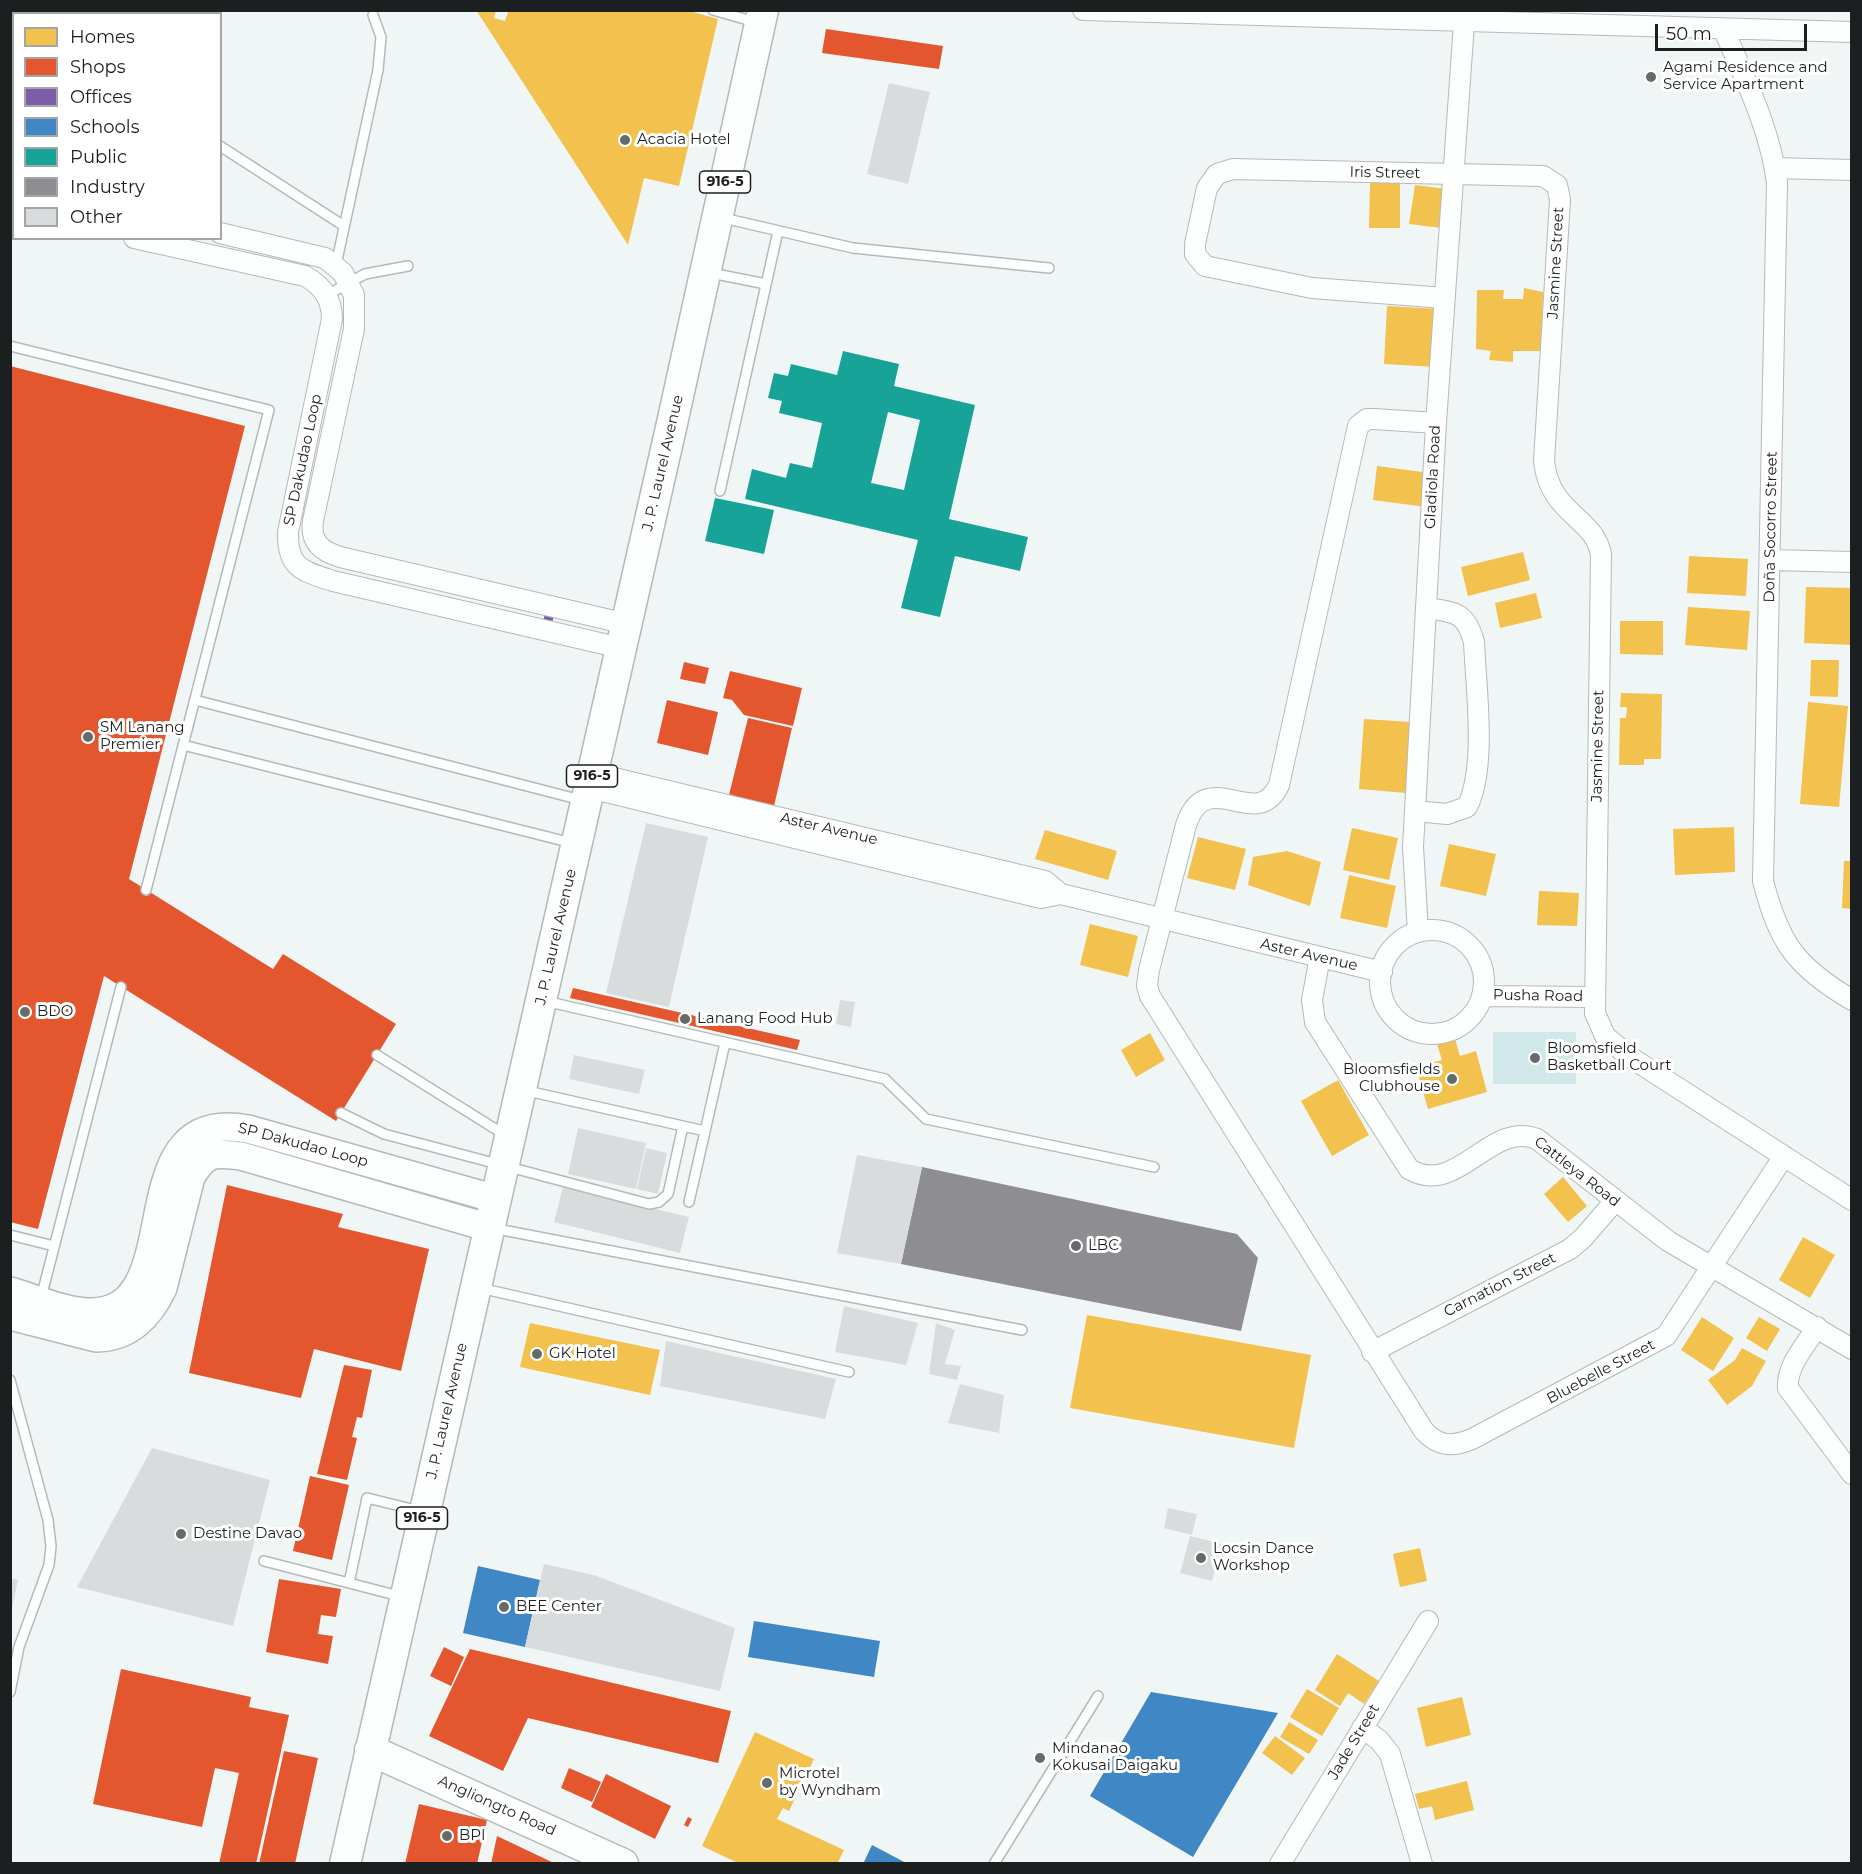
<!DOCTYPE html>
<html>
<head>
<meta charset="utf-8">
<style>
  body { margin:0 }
  #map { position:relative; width:1862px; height:1874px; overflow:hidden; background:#f0f6f6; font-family:Montserrat,sans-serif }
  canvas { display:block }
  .frame { position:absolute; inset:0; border:12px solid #1c1f20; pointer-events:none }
  .legend { position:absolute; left:12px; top:12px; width:210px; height:228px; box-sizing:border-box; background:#fff; border:2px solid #a4a5a6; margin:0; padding:8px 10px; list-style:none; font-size:18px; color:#1c1f20 }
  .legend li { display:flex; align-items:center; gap:12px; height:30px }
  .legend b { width:30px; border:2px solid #a4a5a6 }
  .scale { position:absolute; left:1655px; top:24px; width:152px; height:27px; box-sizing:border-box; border:3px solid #1c1f20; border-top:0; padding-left:8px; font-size:18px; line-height:21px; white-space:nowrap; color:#1c1f20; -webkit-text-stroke:4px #fff; paint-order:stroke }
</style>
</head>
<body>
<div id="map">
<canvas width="1862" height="1874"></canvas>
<div class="frame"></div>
<ul class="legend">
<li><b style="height:16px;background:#f2c14e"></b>Homes</li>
<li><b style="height:16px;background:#e4572e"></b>Shops</li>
<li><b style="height:16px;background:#7b5ea7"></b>Offices</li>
<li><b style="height:16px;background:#3f88c5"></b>Schools</li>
<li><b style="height:16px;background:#17a398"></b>Public</li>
<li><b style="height:16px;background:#8d8d92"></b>Industry</li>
<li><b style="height:16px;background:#d8dcdc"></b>Other</li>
</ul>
<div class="scale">50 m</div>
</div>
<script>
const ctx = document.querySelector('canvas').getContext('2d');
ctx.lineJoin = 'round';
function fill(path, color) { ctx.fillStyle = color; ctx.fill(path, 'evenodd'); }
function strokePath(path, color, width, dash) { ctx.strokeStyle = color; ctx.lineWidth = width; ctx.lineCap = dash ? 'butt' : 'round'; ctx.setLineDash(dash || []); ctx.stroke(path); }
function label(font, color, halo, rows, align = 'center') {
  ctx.font = font + ' Montserrat,sans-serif'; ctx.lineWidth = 6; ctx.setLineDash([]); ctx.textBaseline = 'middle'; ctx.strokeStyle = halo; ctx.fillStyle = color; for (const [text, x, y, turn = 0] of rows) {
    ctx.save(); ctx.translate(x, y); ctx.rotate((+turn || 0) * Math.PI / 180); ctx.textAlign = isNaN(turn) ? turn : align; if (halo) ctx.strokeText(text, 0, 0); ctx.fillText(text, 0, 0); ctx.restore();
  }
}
fill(new Path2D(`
  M1493 1032H1576V1084H1493Z`), '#d0e8ea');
fill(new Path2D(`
  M476 10H496L494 18 505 21 509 10H686L718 19 679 186 644 178 628 245Z
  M1370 183H1400V228H1369Z
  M1415 185 1447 189 1441 228 1409 224Z
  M1524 288 1543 292 1541 351H1513V362L1489 360 1491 351 1476 349 1477 290H1504L1503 299H1523Z
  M1387 306 1439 309 1435 367 1384 364Z
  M1377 466 1430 473 1426 507 1373 500Z
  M1523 552 1530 580 1468 596 1461 567Z
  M1689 556 1748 559 1746 596 1687 593Z
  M1806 587 1852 588V645L1804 643Z
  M1536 593 1542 618 1500 628 1495 603Z
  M1688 607 1750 611 1747 650 1685 645Z
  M1620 621H1663V655L1620 654Z
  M1811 660H1839L1838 697 1810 696Z
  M1621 693 1662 694 1661 759H1644V765H1619L1620 718H1626L1627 707H1620Z
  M1808 702 1848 706 1839 807 1800 804Z
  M1364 719 1411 722 1406 793 1359 789Z
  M1734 827 1735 872 1675 875 1673 829Z
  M1352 828 1398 838 1389 880 1343 870Z
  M1045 830 1117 851 1108 880 1035 859Z
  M1198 837 1246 849 1235 890 1187 878Z
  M1449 844 1496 854 1486 896 1440 886Z
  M1287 851 1321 862 1310 906 1248 885 1253 857Z
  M1844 861H1852V909L1842 908Z
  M1349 875 1396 886 1387 928 1340 918Z
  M1539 891 1579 893 1577 926 1537 925Z
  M1090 924 1138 936 1128 977 1080 965Z
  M1150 1033 1165 1060 1136 1077 1121 1050Z
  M1455 1039 1460 1056 1476 1051 1487 1092 1428 1109 1416 1067 1442 1060 1437 1044Z
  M1338 1080 1369 1135 1332 1156 1301 1101Z
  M1563 1177 1587 1206 1568 1222 1544 1194Z
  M1803 1237 1835 1255 1810 1298 1779 1280Z
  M1087 1315 1311 1355 1294 1448 1070 1408Z
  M1702 1317 1734 1338 1713 1371 1681 1350Z
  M1759 1317 1780 1329 1767 1351 1746 1338Z
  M530 1323 660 1350 650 1395 520 1367Z
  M1742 1348 1766 1361 1752 1386 1727 1405 1708 1380 1735 1360Z
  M1420 1548 1427 1581 1400 1587 1393 1554Z
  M1337 1654 1379 1681 1364 1704 1348 1693 1340 1706 1315 1690Z
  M1307 1689 1339 1708 1322 1736 1290 1717Z
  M1462 1697 1471 1735 1426 1747 1417 1708Z
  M1289 1722 1318 1740 1309 1754 1280 1737Z
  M755 1732 814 1759 789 1811 783 1808 777 1819 844 1850 837 1864H740L702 1846Z
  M1275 1736 1305 1758 1292 1775 1262 1753Z
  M1467 1781 1474 1810 1435 1820 1432 1806 1419 1809 1415 1794Z`), '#f2c14e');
fill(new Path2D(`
  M826 29 943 46 939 69 822 53Z
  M10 366 245 426 129 879 273 969 283 954 396 1024 336 1121 104 976 38 1229 10 1222Z
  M684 662 709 668 705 684 680 679Z
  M730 671 802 688 793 726 744 715 732 700 723 698Z
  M667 700 718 712 708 755 657 743Z
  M748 718 792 728 774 806 729 795Z
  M573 988 800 1040 797 1050 570 998Z
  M227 1185 343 1214 338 1227 429 1249 401 1371 314 1349 301 1398 189 1373Z
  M344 1365 372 1370 362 1418 357 1417 352 1437 357 1438 347 1480 317 1474Z
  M310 1476 349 1485 332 1560 293 1551Z
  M279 1579 341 1589 336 1617 321 1615 318 1634 333 1636 328 1664 266 1652Z
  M444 1647 464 1657 451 1686 430 1676Z
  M470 1649 731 1711 718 1763 528 1718 503 1771 429 1736Z
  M121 1669 251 1697 249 1707 289 1715 256 1864H219L239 1773 215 1768 202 1827 93 1804Z
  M284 1751 318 1758 295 1864H259Z
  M569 1768 601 1782 592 1802 561 1788Z
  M606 1774 671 1806 655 1839 591 1807Z
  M419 1804 487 1820 477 1864H405Z
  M688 1817 692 1819 688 1827 684 1825Z
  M497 1836 556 1864H491Z`), '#e4572e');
fill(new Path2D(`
  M545 614 554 616 552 623 543 621Z`), '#7b5ea7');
fill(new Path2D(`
  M478 1566 540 1580 525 1647 463 1633Z
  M754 1621 880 1641 874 1677 748 1657Z
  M1151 1692 1278 1713 1193 1857 1090 1796Z
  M872 1845 908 1864H863Z`), '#3f88c5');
fill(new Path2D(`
  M843 351 899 364 894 386 975 405 949 519 1028 537 1020 571 955 556 940 617 901 608 918 540 745 499 752 469 786 478 790 463 812 468 822 423 779 413 782 401 768 398 774 373 788 376 791 364 837 375ZM888 412 920 420 904 490 871 483Z
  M715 498 774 510 764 554 705 541Z`), '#17a398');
fill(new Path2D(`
  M922 1167 1237 1234 1258 1258 1241 1331 901 1264Z`), '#8d8d92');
fill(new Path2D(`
  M889 83 930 92 908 184 867 174Z
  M646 823 708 837 669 1007 606 993Z
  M840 1000 855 1002 851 1027 836 1024Z
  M574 1055 645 1070 639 1094 569 1079Z
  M578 1128 646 1143 636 1189 568 1174Z
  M646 1148 667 1153 658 1194 637 1189Z
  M857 1155 922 1167 901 1264 837 1253Z
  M563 1187 689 1217 680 1253 554 1222Z
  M844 1306 918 1323 906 1365 835 1352Z
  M936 1323 955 1330 945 1364 961 1366 957 1380 929 1374Z
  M666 1341 836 1379 825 1419 660 1386Z
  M960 1384 1004 1395 999 1433 948 1423Z
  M152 1448 270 1480 233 1626 77 1587Z
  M1168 1508 1197 1514 1192 1535 1164 1528Z
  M1190 1536 1222 1544 1212 1581 1180 1573Z
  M544 1564 594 1575 735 1628 720 1691 525 1647Z
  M10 1578 18 1580 11 1612H10Z`), '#d8dcdc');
const lane = new Path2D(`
  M713 10 755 22
  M115 14 118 10
  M10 125H14
  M220 146 344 226
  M723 218 853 248 1049 268
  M336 265 378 70 381 37 373 15
  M711 273 766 284
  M327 295 365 274 408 266
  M10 346 269 410 146 890
  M720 491 778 231
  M195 700 581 800
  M183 745 572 843
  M545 1001 885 1079 926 1119 1154 1167
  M377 1055 505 1135
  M523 1090 705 1131
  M341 1113 384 1134 649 1204 659 1202 668 1194 683 1126
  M689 1202 725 1043
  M492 1228 1022 1330
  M10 1235 54 1246
  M480 1288 849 1372
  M41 1298 121 987
  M10 1380 48 1520 51 1546 49 1565 19 1647 10 1692
  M264 1561 403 1597
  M349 1583 367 1498 420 1511
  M994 1864 1098 1696`);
const street = new Path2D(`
  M1083 10 1852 32
  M1723 28C1745 79 1770 128 1777 183L1763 881C1779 943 1796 967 1852 1000
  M1775 168 1852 170
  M10 186 14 187
  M10 211 14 212
  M220 233 325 258 343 273 354 295V329L313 521C310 542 321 551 340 557L627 624
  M134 238 305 276C323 286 332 299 332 319L288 532C287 568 302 571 333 581L621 648
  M1445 298 1312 288 1205 266 1195 254V244L1207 188 1217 174 1233 169 1543 176 1557 185 1560 200 1544 461C1549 514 1596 518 1601 555L1595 1013 1605 1036 1630 1057 1852 1200
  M1436 423 1374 419H1367L1358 426 1279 785C1256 834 1207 763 1186 825L1149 970 1147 986 1150 996 1424 1431C1439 1447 1453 1447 1472 1439L1666 1336 1784 1156
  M1770 560 1852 562
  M593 773 1045 881 1061 894
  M590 788 1041 898 1061 894 1382 972
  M1415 811 1447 814 1467 807C1487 768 1476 688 1474 642 1466 612 1455 612 1426 608
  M1380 982a52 52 0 1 1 104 0a52 52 0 1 1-104 0Z
  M1418 932 1413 847 1415 811 1436 423 1464 23
  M1320 957 1312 1000 1315 1022 1409 1169C1457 1198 1490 1120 1537 1139L1668 1241 1852 1349
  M1482 996 1593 997
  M1817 1327C1806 1345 1786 1366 1788 1388L1852 1474
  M1372 1352 1570 1249 1583 1238 1615 1201
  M1362 1728 1379 1740 1390 1754 1422 1864
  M1280 1864 1428 1621`);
const secondary = new Path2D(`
  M10 1291C35 1298 65 1312 90 1312 194 1313 116 1104 248 1129L496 1199
  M10 1316 96 1338C129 1338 150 1316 163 1288L191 1177C207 1151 213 1153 241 1156L490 1228`);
const primary = new Path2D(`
  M370 1750 623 1864
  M345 1864 673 419 763 10`);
strokePath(lane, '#b5b9ba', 12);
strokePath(street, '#b5b9ba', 22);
strokePath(secondary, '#b5b9ba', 30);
strokePath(primary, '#b5b9ba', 33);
strokePath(lane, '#fdfefe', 9);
strokePath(street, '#fdfefe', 20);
strokePath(secondary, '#fdfefe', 27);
strokePath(primary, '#fdfefe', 30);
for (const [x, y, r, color] of [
  [1651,77,6,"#666a6b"],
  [625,140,6,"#666a6b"],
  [88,737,6,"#666a6b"],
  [25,1012,6,"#666a6b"],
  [685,1019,6,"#666a6b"],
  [1535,1058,6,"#666a6b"],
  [1452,1079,6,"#666a6b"],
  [1076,1246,6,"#666a6b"],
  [537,1354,6,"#666a6b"],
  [181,1534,6,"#666a6b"],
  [1201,1558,6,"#666a6b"],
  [504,1607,6,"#666a6b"],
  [1040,1758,6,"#666a6b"],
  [767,1783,6,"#666a6b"],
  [447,1836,6,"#666a6b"]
]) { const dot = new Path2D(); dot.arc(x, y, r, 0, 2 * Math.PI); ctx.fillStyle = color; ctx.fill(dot); strokePath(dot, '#fff', 2); }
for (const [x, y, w] of [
  [725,182,51],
  [592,776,51],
  [422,1518,51]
]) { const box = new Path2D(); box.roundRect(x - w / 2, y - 11, w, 22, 4.5); ctx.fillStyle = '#fff'; ctx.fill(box); strokePath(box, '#1c1f20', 1.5); }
label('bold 14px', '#1c1f20', null, [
  ["916-5",725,182],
  ["916-5",592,776],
  ["916-5",422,1518]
]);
label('15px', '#1c1f20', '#fff', [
  ["Agami Residence and",1663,68],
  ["Service Apartment",1663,85],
  ["Acacia Hotel",637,140],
  ["SM Lanang",100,728],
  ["Premier",100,745],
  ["BDO",37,1012],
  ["Lanang Food Hub",697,1019],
  ["Bloomsfield",1547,1049],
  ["Basketball Court",1547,1066],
  ["Bloomsfields",1440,1070,"right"],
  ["Clubhouse",1440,1087,"right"],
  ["LBC",1088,1246],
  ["GK Hotel",549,1354],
  ["Destine Davao",193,1534],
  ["Locsin Dance",1213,1549],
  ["Workshop",1213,1566],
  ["BEE Center",516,1607],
  ["Mindanao",1052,1749],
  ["Kokusai Daigaku",1052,1766],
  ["Microtel",779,1774],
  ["by Wyndham",779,1791],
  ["BPI",459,1836]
], 'left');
label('15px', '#1c1f20', '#fff', [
  ["Iris Street",1385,173,1],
  ["Jasmine Street",1556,263,-87],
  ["SP Dakudao Loop",303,460,-78],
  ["J. P. Laurel Avenue",663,463,-77],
  ["Gladiola Road",1433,477,-87],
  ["Doña Socorro Street",1771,527,-89],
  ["Jasmine Street",1598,746,-89],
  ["Aster Avenue",829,829,13],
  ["J. P. Laurel Avenue",556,937,-77],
  ["Aster Avenue",1309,955,13],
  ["Pusha Road",1538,996,1],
  ["SP Dakudao Loop",303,1145,15],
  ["Cattleya Road",1577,1172,38],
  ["Carnation Street",1500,1285,-27],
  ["Bluebelle Street",1601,1372,-28],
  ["J. P. Laurel Avenue",447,1411,-77],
  ["Jade Street",1354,1742,-59],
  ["Angliongto Road",497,1806,24]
]);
</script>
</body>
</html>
